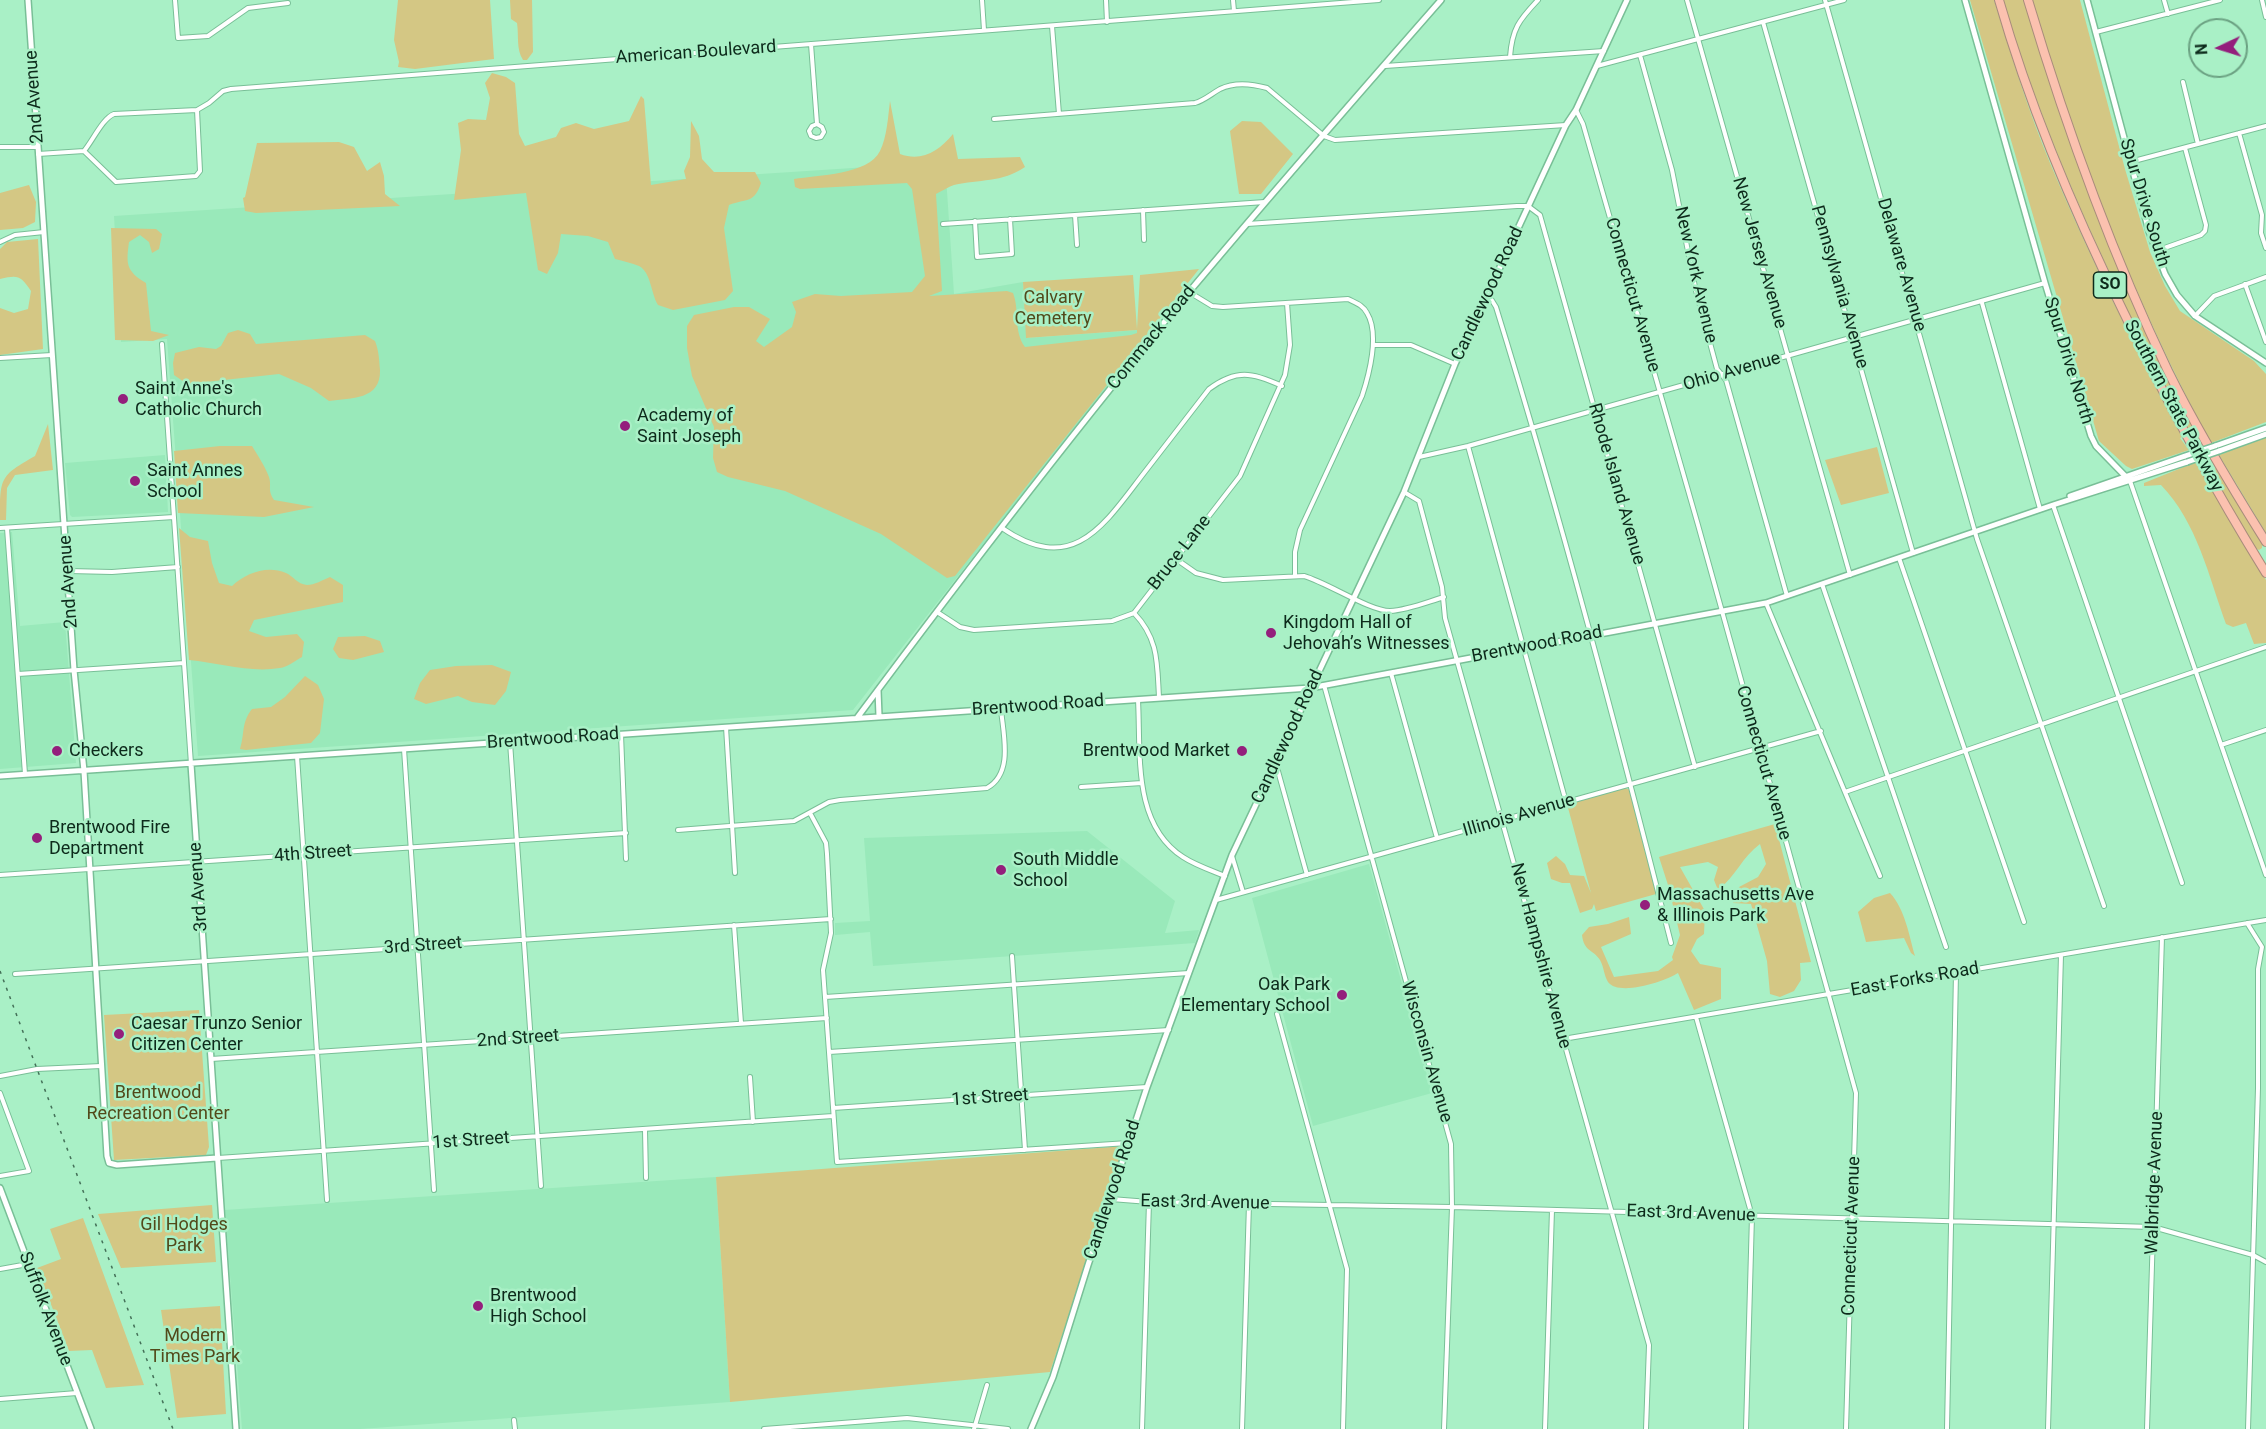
<!DOCTYPE html>
<html>
<head>
<meta charset="utf-8">
<style>
  body { margin:0 }
  #map { position:relative; width:2266px; height:1429px; overflow:hidden; background:#a9f0c6; font-family:Roboto,sans-serif }
  canvas { display:block }
  .north { position:absolute; left:2188px; top:18px; width:60px; height:60px; box-sizing:border-box; background:#a9f0c6; border:2px solid #6ba182; border-radius:50%; rotate:266deg; font-size:16px; font-weight:700; line-height:24px; text-align:center; color:#0d2a1b }
  .north::after { content:''; display:block; margin:auto; width:21px; height:27px; background:#941f7c; clip-path:polygon(50% 0,100% 100%,50% 72%,0 100%) }
</style>
</head>
<body>
<div id="map">
<canvas width="2266" height="1429"></canvas>
<div class="north">N</div>
</div>
<script>
const ctx = document.querySelector('canvas').getContext('2d');
ctx.lineJoin = 'round';
function fill(path, color) { ctx.fillStyle = color; ctx.fill(path, 'evenodd'); }
function strokePath(path, color, width, dash) { ctx.strokeStyle = color; ctx.lineWidth = width; ctx.lineCap = dash ? 'butt' : 'round'; ctx.setLineDash(dash || []); ctx.stroke(path); }
function label(font, color, halo, rows, align = 'center') {
  ctx.font = font + ' Roboto,sans-serif'; ctx.lineWidth = 5; ctx.setLineDash([]); ctx.textBaseline = 'middle'; ctx.strokeStyle = halo; ctx.fillStyle = color; for (const [text, x, y, turn = 0] of rows) {
    ctx.save(); ctx.translate(x, y); ctx.rotate((+turn || 0) * Math.PI / 180); ctx.textAlign = isNaN(turn) ? turn : align; if (halo) ctx.strokeText(text, 0, 0); ctx.fillText(text, 0, 0); ctx.restore();
  }
}
fill(new Path2D(`
  M945 162 954 294 1023 282 1027 338 1152 329 853 710 198 756 167 339 121 342 114 216Z
  M165 455 168 512 72 517 70 515 65 463Z
  M12 532 20 626 65 622 76 763 0 769V533Z
  M1087 831 1175 901 1165 933 1199 930 1195 943 873 966 870 932 835 935V923L870 921 864 838Z
  M1369 864 1432 1093 1313 1126 1252 898Z
  M716 1177 730 1402 360 1429H242L225 1210Z`), '#99e9ba');
fill(new Path2D(`
  M398 0H490L494 59 415 69 398 67 399 62 394 40Z
  M510 0H532L533 52 527 60H523C516 49 519 36 517 23L511 19Z
  M1970 0H1994C2011 55 2028 110 2050 163 2089 257 2135 347 2182 437L2180 438 2189 450 2132 469 2126 466 2099 441Z
  M2003 0H2024C2070 149 2123 294 2196 432L2191 435C2116 291 2050 156 2003 0Z
  M2032 0H2080L2125 169 2150 252 2165 286 2180 311 2254 361 2266 374V422L2211 443C2135 303 2077 152 2032 0Z
  M492 73 506 77 515 83 519 134 525 146 556 137 561 128 576 123 594 129 629 121 641 96 644 99 651 185 686 179 684 171 690 157 691 121 699 136 702 159 714 172H755L761 183C754 204 747 198 729 205L724 228 733 291 725 300 673 310 658 305C651 294 651 272 639 266 632 263 623 261 615 259L608 242 588 236 561 234 558 253 547 274 538 270 526 193 454 200 461 150 458 123 468 119 486 120 490 98 485 83Z
  M890 101 900 154C922 162 939 151 953 134L958 159 1020 157 1025 167C1002 183 979 179 954 185 948 187 942 191 936 194L942 291 929 296 1007 291 1013 293C1020 311 1013 331 1025 347L1131 335 1137 333V330L1026 338 1023 282 1133 275 1137 329 1140 275 1199 269 955 576 947 578 881 534 785 491 728 477 717 472 713 458 714 427 692 376 687 348V326L694 315 734 307H749L770 319 756 341 764 347 792 327 796 312 792 302 815 294 841 296 912 292 925 276 912 189 907 183 800 189 795 187 794 179C818 175 868 175 880 151 887 137 888 117 890 101Z
  M1242 121 1261 122 1293 154 1261 194H1239L1230 131Z
  M339 142 354 147 367 171 380 162 384 176 385 194 400 206 256 213 245 211 243 198 245 197 257 143Z
  M29 185 36 202 35 222 23 228 0 230V193Z
  M111 228 156 229 162 234 159 249 152 253 149 242 140 235 129 242C126 264 126 271 146 283L151 331 169 335 153 341 115 340Z
  M38 239 43 349 0 355V308L14 313 28 309 31 291C20 275 18 275 0 279V249L7 242Z
  M238 330 250 334 256 344 365 335 375 341C379 351 379 359 380 370 381 400 351 398 329 401L311 388 279 374 187 384 174 375 173 363 175 353 199 347 216 349 221 346 228 333Z
  M48 424 53 470 15 475 7 488 6 520H0C0 477 0 476 35 456Z
  M2266 437V533L2219 455Z
  M220 446H252C258 456 265 466 269 477 272 487 267 489 274 500L314 507 264 517 178 513 174 451Z
  M1877 447 1889 493 1841 505 1825 460Z
  M2196 462 2266 580V643L2254 644 2246 623 2233 627 2226 624C2209 577 2197 522 2161 485L2144 486V483Z
  M2216 468 2262 544V548L2259 550 2255 548 2211 471Z
  M179 528 190 537 208 541 212 563 219 583 232 586C246 573 267 565 286 573 293 576 297 584 307 585 314 585 323 580 330 577L343 585V602L254 620 249 631 266 637 297 634 304 642 302 657C295 661 287 667 280 668 250 673 219 663 189 660Z
  M365 636 380 641 384 652 353 660 339 658 333 649 338 637Z
  M492 665 511 672 506 691 495 705 472 702 458 696 426 704 414 699 420 683 430 670 456 666Z
  M305 676 318 685 324 699 320 733 311 743 246 750 240 749C245 733 241 723 252 709L271 707 285 697Z
  M1624 788 1631 790 1656 894 1596 911 1594 904 1592 909 1580 913 1570 883H1562L1551 879 1547 863 1556 856 1565 864 1570 875 1584 876 1591 893 1567 804Z
  M1775 824 1811 962 1800 963 1801 980 1794 991 1780 997 1770 994 1767 961 1751 904 1733 903 1739 887 1758 877 1766 864 1760 844C1742 857 1736 876 1718 890L1714 880 1718 867 1708 862 1680 867 1705 911 1704 934 1697 939 1691 951 1700 964 1721 968V999L1694 1010 1678 973C1666 981 1619 997 1608 982 1604 976 1604 967 1600 960 1593 949 1584 952 1582 935L1589 927 1608 924 1629 917 1631 934 1601 947 1614 977 1658 971 1673 960 1672 957 1680 935 1668 885 1659 857Z
  M1890 893C1905 909 1909 935 1915 956L1911 953 1904 938 1866 942 1858 912 1874 898Z
  M199 1010 209 1147 206 1155 114 1160 104 1015Z
  M1124 1146 1050 1372 730 1402 716 1177Z
  M212 1205 216 1262 121 1268 98 1214Z
  M83 1218 144 1385 106 1388 92 1350 69 1351 37 1268 61 1259 50 1229Z
  M220 1306 226 1414 177 1418 161 1310Z`), '#d4c784');
const street = new Path2D(`
  M175 0 178 38 208 36 248 8 288 3
  M982 0 984 30
  M1106 0 1107 22
  M1233 0 1234 11
  M1687 0 1850 575
  M1825 0 1977 539 2104 906
  M2164 0 2168 14
  M2262 0 2266 17
  M1763 22 1913 553
  M1052 26 1059 114
  M2096 32 2220 0
  M811 44 817 124 822 127 824 132 821 137 816 138 811 136 809 131 812 126 817 124
  M1640 55 1672 170 1695 287 1717 369 1726 380 1787 596
  M1510 57C1512 29 1519 20 1538 0
  M1385 66 1604 51
  M1597 66 1844 0
  M2183 82 2198 144
  M1576 110 1583 124 1698 525 1856 1093 1846 1429
  M994 119 1195 103C1205 100 1211 94 1220 89 1234 82 1253 84 1267 88L1324 136 1335 140 1566 125
  M2239 133 2262 215 2261 233 2266 248
  M0 147H38
  M84 151 116 182 196 176 200 171 197 110
  M38 154 84 151C93 140 103 118 114 114L197 110 209 103 223 91 231 89 1379 0
  M2130 162 2266 126
  M1143 210 1144 240
  M1075 215 1077 245
  M975 221 977 257 1012 254 1010 219
  M943 224 1265 202
  M1247 224 1517 206H1528L1540 215 1695 767
  M0 242 15 235 44 232
  M2156 251 2201 235 2205 231 2206 225 2185 148
  M2245 284 2266 342
  M1189 292 1212 306 1223 307 1348 299C1356 303 1363 305 1367 313 1380 334 1369 375 1362 396L1300 530 1295 552V576
  M1488 294 1496 307C1561 517 1617 730 1671 943
  M1982 303 2040 509
  M2195 316 2214 296 2266 277
  M162 344 191 764
  M1373 345H1411L1455 364
  M0 358 52 355
  M1468 446 1566 802
  M1419 457 1468 446 2045 283
  M2130 481 2266 875
  M1404 492 1419 501 1442 587 1445 618 1649 1345 1646 1429
  M2053 505 2182 883
  M0 528 174 517
  M7 528 25 774
  M1002 528C1073 577 1104 525 1144 473 1166 445 1187 417 1209 389 1236 369 1252 372 1282 386
  M1899 558 2024 922
  M1176 559 1196 573 1223 580 1304 576C1328 583 1370 611 1390 611 1408 610 1427 602 1444 597
  M69 571 112 572 178 567
  M1822 584 1946 947
  M1766 603 1880 876
  M937 612 960 627 974 630 1112 621 1134 613 1240 476 1285 375 1290 345 1287 303
  M1134 613C1159 639 1157 664 1159 697
  M1391 673 1437 838
  M18 674 184 663
  M1324 685 1451 1144 1452 1207 1444 1429
  M1138 700C1141 753 1132 824 1183 857 1195 865 1210 870 1225 876
  M726 727 735 873
  M621 734 626 859
  M510 742 541 1186
  M2221 745 2266 730
  M404 749 434 1190
  M297 756 327 1200
  M1276 764 1307 875
  M1081 787 1142 783
  M1845 792 2266 647
  M810 813 826 843 827 854 831 933 823 970 837 1162 1128 1143
  M678 830 794 821 829 802 840 800 987 788C1014 773 1003 734 1001 709
  M1232 856 1243 892
  M0 875 626 833
  M1216 900 1821 731
  M2247 923 2262 947 2258 969V1088L2248 1429
  M734 925 741 1023
  M1012 956 1025 1150
  M15 974 831 919
  M825 997 1189 973
  M1277 1014 1347 1269 1343 1429
  M1696 1017 1752 1216 1746 1429
  M1563 1039 2266 920
  M829 1052 1169 1030
  M211 1059 827 1018
  M0 1076 37 1069 101 1066
  M750 1077 753 1122
  M0 1093 29 1171 0 1176
  M833 1108 1147 1087
  M645 1130 646 1178
  M218 1158 833 1116
  M1111 1199 1149 1202 1452 1207 2153 1227 2253 1255 2266 1262
  M0 1269 28 1264
  M0 1399 77 1393
  M514 1420 515 1429
  M764 1429 907 1418 1008 1429
  M974 1429 987 1385
  M1142 1429 1149 1202
  M1242 1429 1249 1204
  M1545 1429 1552 1210
  M1947 1429 1956 973
  M2048 1429 2061 955
  M2147 1429 2162 937`);
const secondary = new Path2D(`
  M28 0 74 670 84 771 107 1156 109 1163 117 1165 217 1158
  M1965 0 2045 283 2091 436 2096 446 2130 481
  M2087 0 2149 231 2165 274 2177 295 2195 316 2266 363
  M2215 446 2266 428
  M2219 451 2266 434
  M2070 496 2185 456
  M878 690 879 716
  M857 718C964 574 1074 431 1189 292 1271 194 1356 97 1441 0
  M191 764 236 1429
  M0 776 1310 688 1766 603 2053 505 2187 462
  M0 1188 91 1429
  M1031 1429 1053 1377 1088 1265 1147 1087 1232 855 1404 492 1455 364 1566 125 1576 110 1627 0`);
const highway = new Path2D(`
  M1999 0C2030 108 2074 212 2124 313 2167 402 2214 489 2266 573
  M2028 0C2066 127 2111 252 2168 371 2197 430 2231 486 2266 542`);
strokePath(street, '#79bf97', 6);
strokePath(secondary, '#79bf97', 8);
strokePath(highway, '#a88c7b', 10);
strokePath(street, '#fff', 4);
strokePath(secondary, '#fff', 5);
strokePath(highway, '#fbc1af', 8);
strokePath(new Path2D(`
  M0 971 173 1429`), '#447058', 1.5, [3, 6]);
const secondaryBridge = new Path2D(`
  M2185 456 2215 446
  M2187 462 2219 451`);
strokePath(secondaryBridge, '#79bf97', 8, []);
strokePath(secondaryBridge, '#fff', 5);
for (const [x, y, r, color] of [
  [123,399,6,"#941f7c"],
  [625,426,6,"#941f7c"],
  [135,481,6,"#941f7c"],
  [1271,633,6,"#941f7c"],
  [57,751,6,"#941f7c"],
  [1242,751,6,"#941f7c"],
  [37,838,6,"#941f7c"],
  [1001,870,6,"#941f7c"],
  [1645,905,6,"#941f7c"],
  [1342,995,6,"#941f7c"],
  [119,1034,6,"#941f7c"],
  [478,1306,6,"#941f7c"]
]) { const dot = new Path2D(); dot.arc(x, y, r, 0, 2 * Math.PI); ctx.fillStyle = color; ctx.fill(dot); strokePath(dot, '#a9f0c6', 2); }
for (const [x, y, w] of [
  [2110,285,33]
]) { const box = new Path2D(); box.roundRect(x - w / 2, y - 13, w, 26, 4.5); ctx.fillStyle = '#a9f0c6'; ctx.fill(box); strokePath(box, '#0d2a1b', 1.5); }
label('bold 16px', '#0d2a1b', null, [
  ["SO",2110,285]
]);
label('18px', '#0d2a1b', '#a9f0c6', [
  ["American Boulevard",696,53,-4],
  ["2nd Avenue",35,97,-94],
  ["Spur Drive South",2144,203,73],
  ["New Jersey Avenue",1759,253,74],
  ["Delaware Avenue",1901,265,74],
  ["New York Avenue",1695,275,77],
  ["Pennsylvania Avenue",1839,287,74],
  ["Candlewood Road",1488,294,-65],
  ["Connecticut Avenue",1632,295,74],
  ["Commack Road",1152,338,-51],
  ["Spur Drive North",2068,361,73],
  ["Ohio Avenue",1732,372,-16],
  ["Southern State Parkway",2173,406,62],
  ["Rhode Island Avenue",1616,484,74],
  ["Bruce Lane",1180,553,-52],
  ["2nd Avenue",69,582,-94],
  ["Brentwood Road",1537,645,-11],
  ["Brentwood Road",1038,706,-4],
  ["Candlewood Road",1288,737,-65],
  ["Brentwood Road",553,739,-4],
  ["Connecticut Avenue",1763,763,74],
  ["Illinois Avenue",1519,816,-16],
  ["4th Street",313,854,-4],
  ["3rd Avenue",199,887,-94],
  ["3rd Street",423,946,-4],
  ["New Hampshire Avenue",1540,956,75],
  ["East Forks Road",1915,980,-10],
  ["2nd Street",518,1039,-4],
  ["Wisconsin Avenue",1426,1052,74],
  ["1st Street",990,1098,-4],
  ["1st Street",471,1141,-4],
  ["Walbridge Avenue",2155,1183,-88],
  ["Candlewood Road",1113,1190,-72],
  ["East 3rd Avenue",1205,1203,1],
  ["East 3rd Avenue",1691,1214,2],
  ["Connecticut Avenue",1852,1236,-88],
  ["Suffolk Avenue",45,1309,69]
]);
label('18px', '#52491a', '#a9f0c6', [
  ["Calvary",1053,298],
  ["Cemetery",1053,319],
  ["Brentwood",158,1093],
  ["Recreation Center",158,1114],
  ["Gil Hodges",184,1225],
  ["Park",184,1246],
  ["Modern",195,1336],
  ["Times Park",195,1357]
]);
label('18px', '#0d2a1b', '#a9f0c6', [
  ["Saint Anne's",135,389],
  ["Catholic Church",135,410],
  ["Academy of",637,416],
  ["Saint Joseph",637,437],
  ["Saint Annes",147,471],
  ["School",147,492],
  ["Kingdom Hall of",1283,623],
  ["Jehovah’s Witnesses",1283,644],
  ["Checkers",69,751],
  ["Brentwood Market",1230,751,"right"],
  ["Brentwood Fire",49,828],
  ["Department",49,849],
  ["South Middle",1013,860],
  ["School",1013,881],
  ["Massachusetts Ave",1657,895],
  ["& Illinois Park",1657,916],
  ["Oak Park",1330,985,"right"],
  ["Elementary School",1330,1006,"right"],
  ["Caesar Trunzo Senior",131,1024],
  ["Citizen Center",131,1045],
  ["Brentwood",490,1296],
  ["High School",490,1317]
], 'left');
</script>
</body>
</html>
